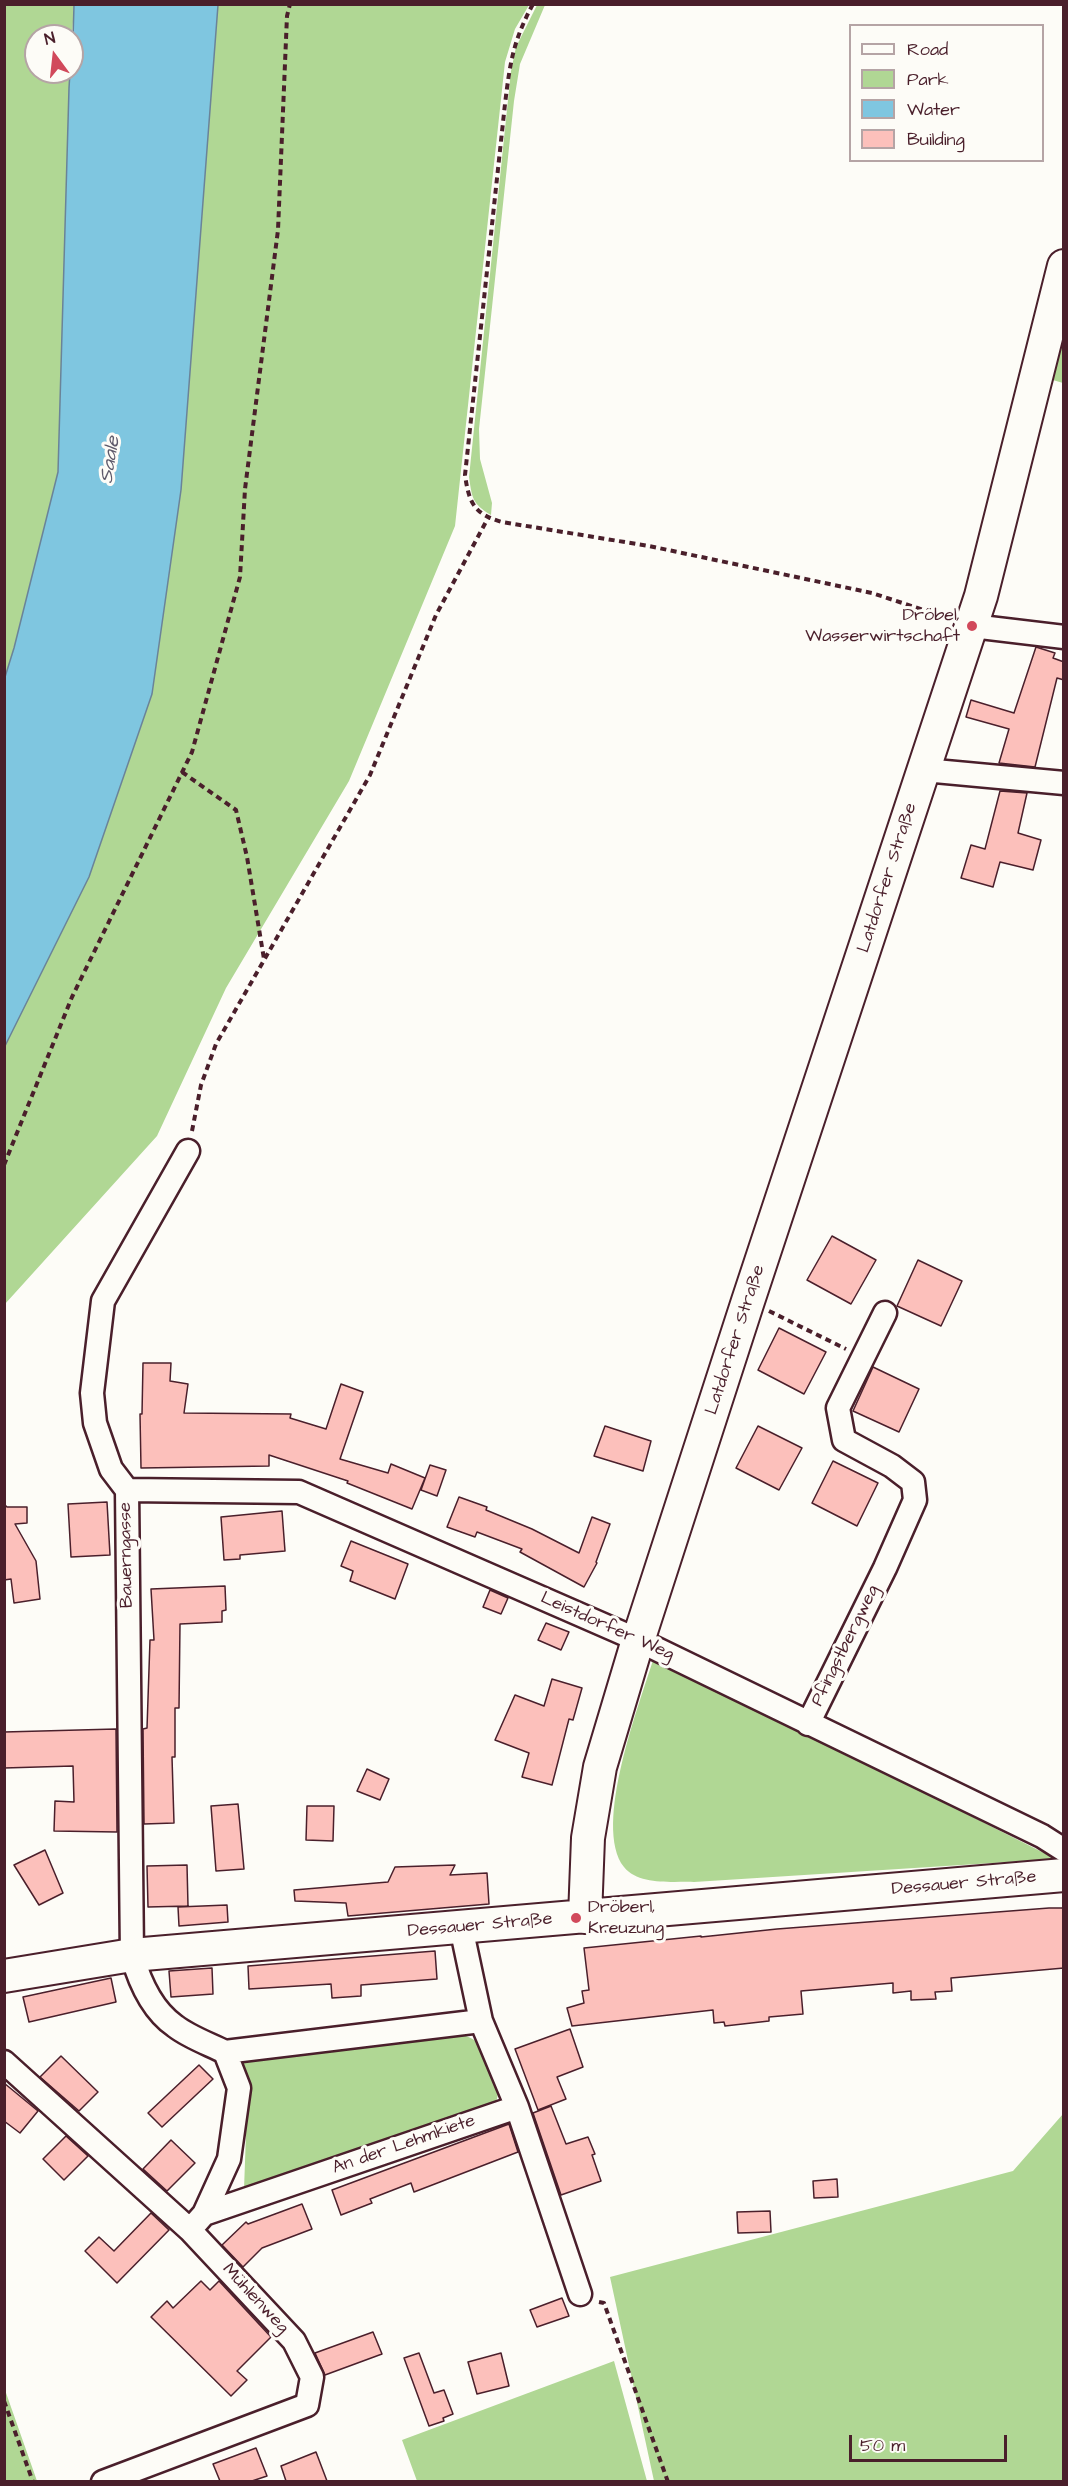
<!DOCTYPE html>
<html>
<head>
<meta charset="utf-8">
<style>
  body { margin:0 }
  #map { position:relative; width:1068px; height:2486px; overflow:hidden; background:#fdfcf7; font-family:"Architects Daughter",sans-serif }
  canvas { display:block }
  .frame { position:absolute; inset:0; border:6px solid #4a1f2b; pointer-events:none }
  .legend { position:absolute; left:849px; top:24px; width:195px; height:138px; box-sizing:border-box; background:#fdfcf7; border:2px solid #b5a4a5; margin:0; padding:8px 10px; list-style:none; font-size:18px; color:#4a1f2b }
  .legend li { display:flex; align-items:center; gap:12px; height:30px }
  .legend b { width:30px; border:2px solid #b5a4a5 }
  .north { position:absolute; left:24px; top:24px; width:60px; height:60px; box-sizing:border-box; background:#fdfcf7; border:2px solid #b5a4a5; border-radius:50%; rotate:345deg; font-size:16px; font-weight:700; line-height:24px; text-align:center; color:#4a1f2b }
  .north::after { content:''; display:block; margin:auto; width:21px; height:27px; background:#d1495b; clip-path:polygon(50% 0,100% 100%,50% 72%,0 100%) }
  .scale { position:absolute; left:849px; top:2435px; width:158px; height:27px; box-sizing:border-box; border:3px solid #4a1f2b; border-top:0; padding-left:8px; font-size:18px; line-height:21px; white-space:nowrap; color:#4a1f2b; -webkit-text-stroke:4px #fdfcf7; paint-order:stroke }
</style>
</head>
<body>
<div id="map">
<canvas width="1068" height="2486"></canvas>
<div class="frame"></div>
<ul class="legend">
<li><b style="height:8px;background:#fdfcf7"></b>Road</li>
<li><b style="height:16px;background:#b0d794"></b>Park</li>
<li><b style="height:16px;background:#7fc6e0"></b>Water</li>
<li><b style="height:16px;background:#fcc0bb"></b>Building</li>
</ul>
<div class="north">N</div>
<div class="scale">50 m</div>
</div>
<script>
const ctx = document.querySelector('canvas').getContext('2d');
ctx.lineJoin = 'round';
function fill(path, color) { ctx.fillStyle = color; ctx.fill(path, 'evenodd'); }
function strokePath(path, color, width, dash) { ctx.strokeStyle = color; ctx.lineWidth = width; ctx.lineCap = dash ? 'butt' : 'round'; ctx.setLineDash(dash || []); ctx.stroke(path); }
function label(font, color, halo, rows, align = 'center') {
  ctx.font = font + ' "Architects Daughter",sans-serif'; ctx.lineWidth = 6; ctx.setLineDash([]); ctx.textBaseline = 'middle'; ctx.strokeStyle = halo; ctx.fillStyle = color; for (const [text, x, y, turn = 0] of rows) {
    ctx.save(); ctx.translate(x, y); ctx.rotate((+turn || 0) * Math.PI / 180); ctx.textAlign = isNaN(turn) ? turn : align; if (halo) ctx.strokeText(text, 0, 0); ctx.fillText(text, 0, 0); ctx.restore();
  }
}
fill(new Path2D(`
  M4 5H74L72 38V36H36V72H70L58 472 14 648 5 677Z
  M218 5H529L515 29 505 62 455 526 349 781 226 988 157 1136 5 1304 4 1046 89 877 152 694 181 490Z
  M537 5H545L520 64 514 101 479 429 480 459 492 503 491 515C472 504 472 497 469 477L511 71 516 47Z
  M1063 309V383L1046 378Z
  M654 1657 1056 1859 694 1882C674 1881 639 1886 624 1867 592 1826 640 1703 654 1657Z
  M434 2034C443 2034 453 2033 462 2035 490 2040 508 2086 493 2108L244 2189 248 2080 240 2059Z
  M1063 2114V2481H654L610 2277 1013 2171Z
  M614 2361 647 2481H417L402 2440Z
  M4 2390H5L37 2481H5Z`), '#b0d794');
const water = new Path2D(`
  M74 5H218L181 490 152 694 89 877 5 1046V677L14 648 58 472 69 88 70 72H72Z`);
fill(water, '#7fc6e0');
strokePath(water, '#6a8398', 1.5);
const building = new Path2D(`
  M1036 647 1055 653 1053 658 1064 662V680L1057 678 1035 767 999 763 1009 729 966 717 971 700 1014 713Z
  M1000 791 1027 793 1018 833 1041 840 1033 870 1000 862 993 887 961 878 971 845 985 849Z
  M832 1236 876 1260 851 1304 807 1280Z
  M918 1260 962 1281 941 1326 897 1306Z
  M779 1328 826 1352 804 1394 758 1370Z
  M143 1363H171L170 1381 188 1384 184 1413 291 1414 290 1418 326 1429 341 1384 363 1392 340 1459 388 1473 391 1464 425 1478 412 1509 347 1483 348 1481 269 1455V1466L141 1468 140 1414H142Z
  M873 1367 919 1389 899 1432 853 1411Z
  M605 1426 651 1441 643 1471 594 1456Z
  M758 1426 802 1448 779 1490 736 1468Z
  M833 1461 878 1483 857 1526 812 1503Z
  M430 1465 446 1470 437 1496 421 1490Z
  M459 1497 487 1507 486 1510 532 1529 579 1553 592 1517 610 1524 596 1562 597 1563 584 1587 520 1552 522 1549 477 1532 475 1537 447 1527Z
  M107 1502 110 1555 71 1557 68 1504Z
  M4 1504 7 1507H27V1523L15 1524 36 1561 40 1599 14 1603 11 1579 4 1580Z
  M282 1511 285 1551 240 1555V1559L224 1560 221 1517Z
  M351 1541 408 1564 395 1599 350 1581 353 1571 341 1566Z
  M225 1586 226 1610 222 1611V1622L180 1624 179 1708H175V1757H172L174 1823 144 1824 143 1729 147 1728 150 1640H154L151 1589Z
  M490 1590 508 1598 501 1614 483 1607Z
  M546 1623 569 1632 561 1650 538 1640Z
  M552 1679 582 1688 573 1720 569 1719 552 1785 522 1777 529 1753 495 1740 515 1695 544 1706Z
  M116 1729 117 1832 54 1831 55 1801 74 1802 73 1766 4 1768V1732Z
  M367 1769 389 1779 380 1800 357 1791Z
  M238 1804 244 1869 216 1871 211 1806Z
  M307 1806H334L333 1841 306 1840Z
  M45 1850 63 1893 39 1905 14 1865Z
  M187 1865 188 1906 148 1907 147 1866Z
  M455 1865 450 1875 487 1873 489 1904 348 1916 346 1903 295 1901 294 1890 388 1882 395 1867Z
  M227 1905 228 1922 179 1926 178 1907Z
  M1049 1908H1064V1968L951 1978 952 1991 935 1992 936 1999 911 2000V1991L893 1993V1983L801 1991 803 2014 769 2017V2021L725 2026 724 2022 714 2023 713 2010 572 2026 567 2008 584 2003 582 1991 589 1990 584 1948 701 1936V1937L777 1929Z
  M435 1951 437 1979 361 1985V1996L332 1998 331 1984 249 1989 248 1966Z
  M212 1968 213 1994 171 1997 169 1971Z
  M111 1978 116 2002 29 2022 23 1997Z
  M570 2029 583 2067 557 2077 566 2099 538 2110 515 2049Z
  M61 2056 98 2092 79 2111 40 2077Z
  M199 2065 213 2079 162 2127 148 2113Z
  M4 2083 38 2111 20 2133 4 2121Z
  M551 2106 566 2144 588 2137 595 2154 592 2155 601 2181 561 2195 533 2113Z
  M509 2124 518 2152 414 2192 411 2183 370 2199 372 2203 341 2215 332 2190Z
  M66 2136 88 2156 64 2180 43 2159Z
  M171 2140 195 2163 167 2191 143 2169Z
  M837 2179 838 2197 814 2198 813 2181Z
  M302 2204 312 2229 262 2248 243 2267 222 2245 246 2222 248 2224Z
  M770 2211 771 2232 738 2233 737 2212Z
  M151 2213 169 2230 117 2283 85 2251 99 2237 114 2251Z
  M201 2281 210 2290 219 2281 271 2337 237 2371 247 2380 231 2396 151 2317 167 2301 173 2308Z
  M562 2298 569 2316 537 2327 530 2310Z
  M373 2332 382 2354 325 2375 315 2353Z
  M419 2353 434 2393 444 2390 453 2414 443 2418 444 2421 429 2426 404 2358Z
  M501 2353 509 2386 477 2394 468 2362Z
  M256 2448 267 2476 252 2481H220L213 2464Z
  M316 2452 327 2481H286L281 2466Z`);
fill(building, '#fcc0bb');
strokePath(building, '#4a1f2b', 1.5);
const street = new Path2D(`
  M972 626 1064 637
  M924 770 1064 783
  M188 1151 103 1301 92 1393 95 1423 111 1469 127 1490 132 1955C139 1980 152 2010 175 2026 189 2037 209 2044 225 2052
  M127 1490 299 1492 638 1640 1042 1836 1064 1850
  M808 1724 885 1568 915 1500 913 1482 892 1466 844 1440 838 1408 885 1313
  M461 1927 481 2021
  M4 2062 190 2230 294 2341 312 2377 307 2405 103 2482
  M517 2107 580 2294
  M190 2230 204 2214 517 2107 481 2021 225 2052 239 2088 229 2159 204 2214`);
const secondary = new Path2D(`
  M585 1917 588 1838 600 1767 635 1650 748 1301 981 596 1064 266
  M4 1976 132 1955 1064 1875`);
strokePath(street, '#4a1f2b', 27);
strokePath(secondary, '#4a1f2b', 36);
strokePath(new Path2D(`
  M533 4C513 41 510 63 505 104L465 475C469 503 474 514 502 522L649 546 872 593 948 618
  M182 772 236 810 247 857 264 959
  M192 1131 201 1085 216 1044 370 775 436 615 488 518
  M4 1165 72 997 192 752 240 577 245 489 278 230 287 16 290 4
  M769 1311 846 1349
  M599 2302 604 2303 668 2482
  M4 2401 33 2482`), '#4a1f2b', 4, [6, 4.5]);
strokePath(street, '#fdfcf7', 22);
strokePath(secondary, '#fdfcf7', 32);
for (const [x, y, r, color] of [
  [972,626,6,"#d1495b"],
  [576,1918,6,"#d1495b"]
]) { const dot = new Path2D(); dot.arc(x, y, r, 0, 2 * Math.PI); ctx.fillStyle = color; ctx.fill(dot); strokePath(dot, '#fdfcf7', 2); }
label('18px', '#4a1f2b', '#fdfcf7', [
  ["Dröbel,",960,616],
  ["Wasserwirtschaft",960,637],
  ["Dröberl,",588,1908,"left"],
  ["Kreuzung",588,1929,"left"]
], 'right');
label('18px', '#4a1f2b', '#fdfcf7', [
  ["Latdorfer Straße",888,878,-72],
  ["Latdorfer Straße",736,1340,-72],
  ["Bauerngasse",127,1555,-91],
  ["Leistdorfer Weg",607,1627,24],
  ["Pfingstbergweg",846,1646,-64],
  ["Dessauer Straße",964,1884,-5],
  ["Dessauer Straße",480,1926,-5],
  ["An der Lehmkiete",404,2145,-19],
  ["Mühlenweg",255,2299,47]
]);
label('italic 20px', '#5d596a', '#fdfcf7', [
  ["Saale",111,460,-81]
]);
</script>
</body>
</html>
